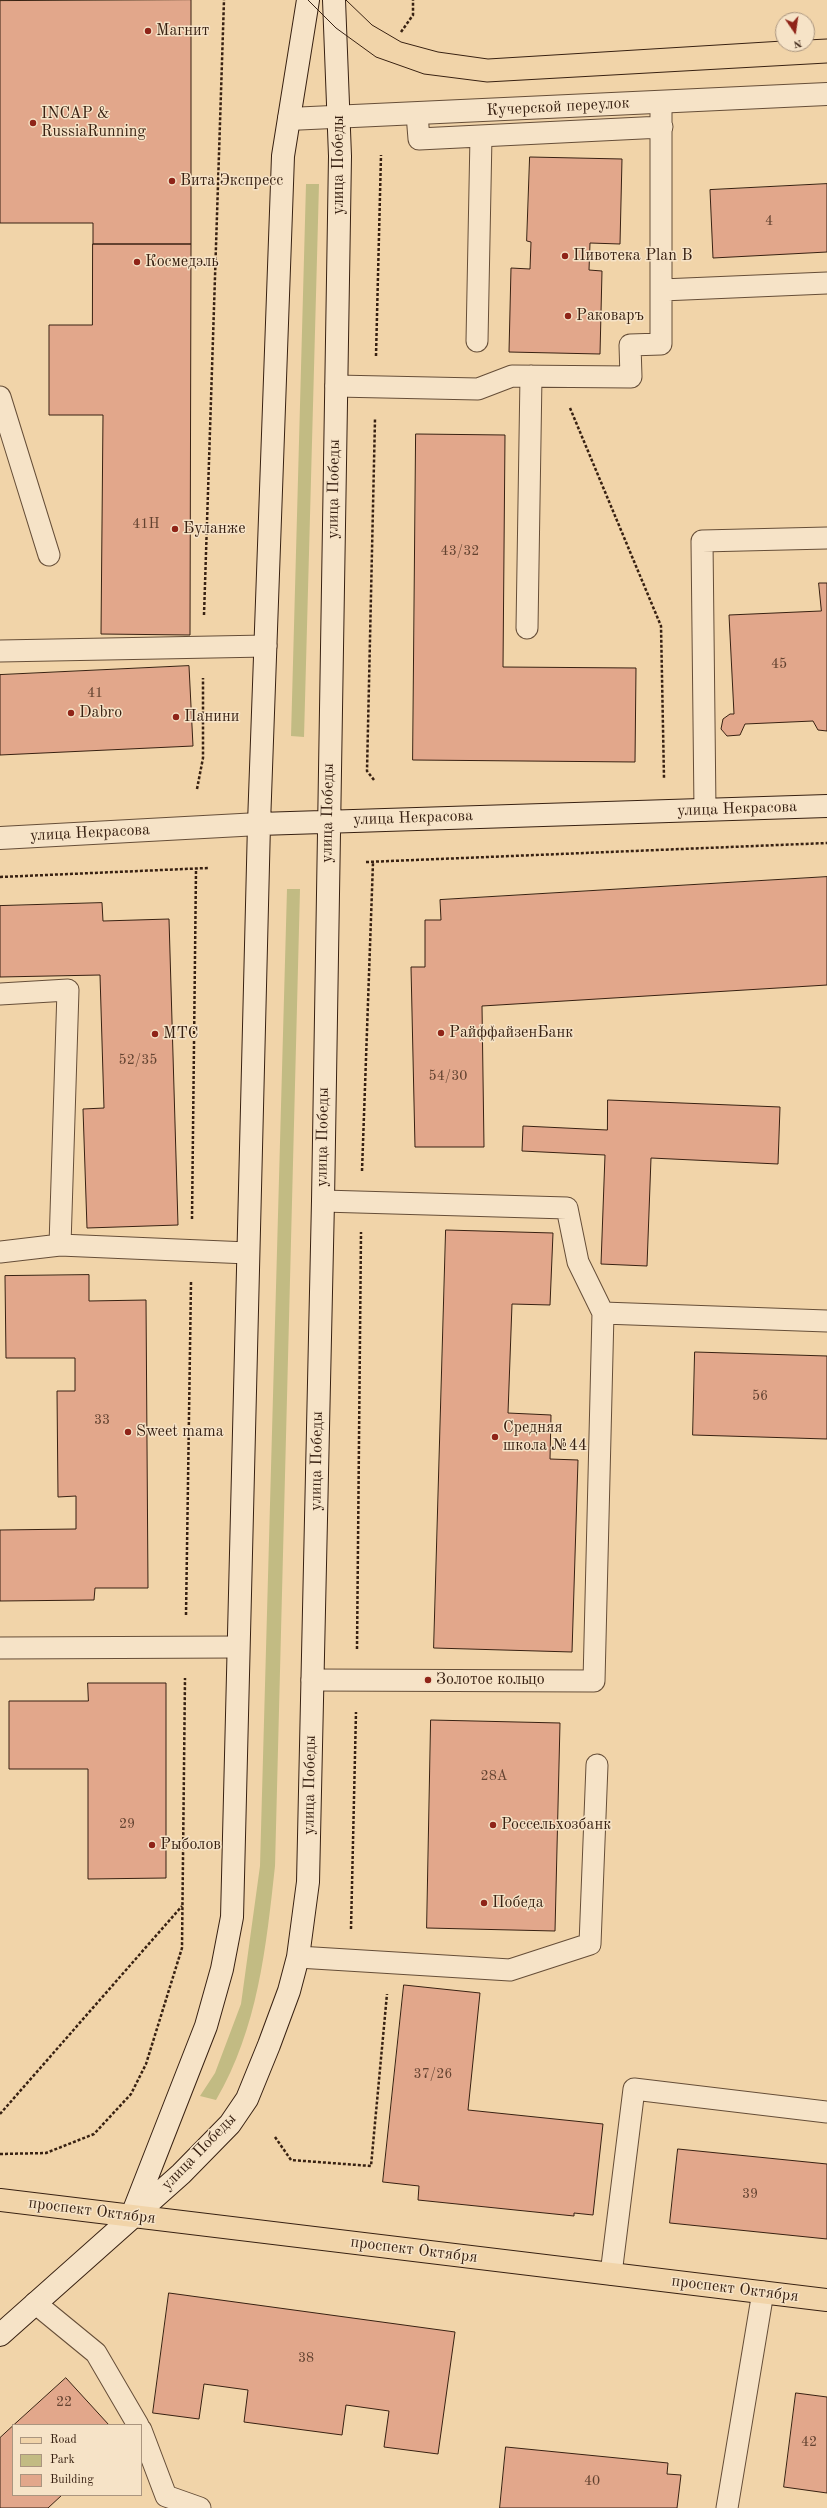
<!DOCTYPE html>
<html>
<head>
<meta charset="utf-8">
<style>
  body { margin:0 }
  #map { position:relative; width:827px; height:2508px; overflow:hidden; background:#f1d4a9; font-family:"Old Standard TT",serif }
  canvas { display:block }
  .legend { position:absolute; left:12px; top:2424px; width:130px; height:72px; box-sizing:border-box; background:#f6e3c7; border:1px solid #aa957f; margin:0; padding:5px 7px; list-style:none; font-size:12px; color:#382112 }
  .legend li { display:flex; align-items:center; gap:8px; height:20px }
  .legend b { width:20px; border:1px solid #aa957f }
  .north { position:absolute; left:775px; top:12px; width:40px; height:40px; box-sizing:border-box; background:#f6e3c7; border:1px solid #aa957f; border-radius:50%; rotate:167deg; font-size:11px; font-weight:700; line-height:16px; text-align:center; color:#382112 }
  .north::after { content:''; display:block; margin:auto; width:14px; height:18px; background:#8f2418; clip-path:polygon(50% 0,100% 100%,50% 72%,0 100%) }
</style>
</head>
<body>
<div id="map">
<canvas width="827" height="2508"></canvas>
<ul class="legend">
<li><b style="height:5px;background:#f1d4a9"></b>Road</li>
<li><b style="height:11px;background:#c2bb83"></b>Park</li>
<li><b style="height:11px;background:#e2a78b"></b>Building</li>
</ul>
<div class="north">N</div>
</div>
<script>
const ctx = document.querySelector('canvas').getContext('2d');
ctx.lineJoin = 'round';
function fill(path, color) { ctx.fillStyle = color; ctx.fill(path, 'evenodd'); }
function strokePath(path, color, width, dash) { ctx.strokeStyle = color; ctx.lineWidth = width; ctx.lineCap = dash ? 'butt' : 'round'; ctx.setLineDash(dash || []); ctx.stroke(path); }
function label(font, color, halo, rows, align = 'center') {
  ctx.font = font + ' "Old Standard TT",serif'; ctx.lineWidth = 3; ctx.setLineDash([]); ctx.textBaseline = 'middle'; ctx.strokeStyle = halo; ctx.fillStyle = color; for (const [text, x, y, turn = 0] of rows) {
    ctx.save(); ctx.translate(x, y); ctx.rotate((+turn || 0) * Math.PI / 180); ctx.textAlign = isNaN(turn) ? turn : align; if (halo) ctx.strokeText(text, 0, 0); ctx.fillText(text, 0, 0); ctx.restore();
  }
}
fill(new Path2D(`
  M306 184H319L304 737 291 736Z
  M287 889H300L275 1866C266 1948 258 2028 216 2100L200 2096 215 2073 241 2004 260 1866Z`), '#c2bb83');
const building = new Path2D(`
  M191 0V244H93V223H0V1Z
  M530 157 622 159 620 244 590 243 589 270 602 271 600 354 509 352 511 268 530 269 531 242 527 241Z
  M827 184V252L713 258 710 190Z
  M93 244H191L190 635 101 634 103 415H49V325H92Z
  M416 434 505 435 503 667 636 668 635 762 413 760Z
  M819 583H827V731L818 730 813 721 745 724 740 735 727 736 721 729 723 719 730 714H734L729 615 821 611Z
  M189 666 193 746 0 755V675Z
  M827 877V985L482 1006 484 1147H415L411 967H425V920H441L440 900Z
  M102 903 103 921 169 919 178 1225 87 1228 83 1109 104 1108 100 975 0 977V906Z
  M608 1100 780 1107 778 1164 651 1158 647 1266 601 1264 605 1155 522 1151 523 1126 607 1130Z
  M446 1230 553 1233 550 1305 512 1304 508 1413 551 1415 550 1459 578 1460 572 1652 434 1648Z
  M89 1275V1301L146 1300 148 1588H95L94 1600 0 1601V1530L76 1529V1496L58 1497 57 1391H75V1358H6L5 1276Z
  M695 1352 827 1356V1439L693 1435Z
  M88 1683H166V1878L88 1879V1769H9V1701H88Z
  M431 1720 560 1723 555 1931 427 1928Z
  M404 1985 480 1993 468 2110 603 2124 593 2215 574 2213V2216L418 2200 419 2186 383 2182Z
  M678 2149 827 2164V2239L670 2223Z
  M169 2293 455 2332 438 2454 384 2447 389 2411 346 2405 342 2435 244 2422 248 2390 204 2384 199 2419 153 2413Z
  M66 2378 109 2425H14Z
  M796 2393 827 2397V2493L784 2487Z
  M13 2426V2495H62L48 2508H0V2438Z
  M506 2447 668 2463 667 2474 681 2475 677 2508H500Z`);
fill(building, '#e2a78b');
strokePath(building, '#382112', 1);
const lane = new Path2D(`
  M417 114 419 139 662 127
  M662 290 827 283
  M477 341 481 136
  M336 386 478 389 512 376 631 377 630 345 661 344V102
  M0 397 49 555
  M527 628 531 376
  M0 651 266 646
  M705 810 702 541 827 538
  M0 994 68 990 60 1245 248 1253
  M323 1201 567 1208 578 1262 603 1313 827 1321
  M0 1252 60 1245
  M0 1648 238 1647
  M312 1680 594 1681 603 1313
  M298 1957 510 1970 590 1944 597 1765
  M611 2274 634 2089 827 2112
  M35 2303 96 2353 138 2425
  M141 2430 166 2496 200 2508
  M727 2508 763 2292`);
const street = new Path2D(`
  M289 119 827 94
  M0 838 259 824`);
const secondary = new Path2D(`
  M259 824 827 806
  M132 2215 206 2026 222 1969 232 1917 259 824 283 156 308 0
  M0 2335 181 2174 230 2124 247 2099 269 2045 289 1991 298 1957 308 1882 323 1201 340 156 334 0`);
const primary = new Path2D(`
  M0 2200 827 2300`);
strokePath(lane, '#664e38', 23);
strokePath(street, '#664e38', 24);
strokePath(secondary, '#382112', 24);
strokePath(primary, '#382112', 24);
strokePath(new Path2D(`
  M401 32 413 15V0
  M376 356 381 155
  M570 408 661 626 664 778
  M204 615 224 0
  M374 780 367 771 375 419
  M197 789 203 758V678
  M366 862 827 843
  M0 877 208 868
  M362 1171 373 862
  M192 1219 196 870
  M186 1615 191 1282
  M357 1649 361 1232
  M351 1929 356 1712
  M0 2114 182 1906
  M275 2137 291 2160 371 2166 387 1994
  M0 2154 46 2153 94 2134 131 2094 146 2064 182 1948 185 1678`), '#382112', 2.5, [3, 2]);
strokePath(lane, '#f6e3c7', 21);
strokePath(street, '#f6e3c7', 22);
strokePath(secondary, '#f6e3c7', 22);
strokePath(primary, '#f1d4a9', 22);
strokePath(new Path2D(`
  M308 0 336 28 376 57 424 74 487 82 827 63
  M346 0 372 25 401 42 438 52 488 59 783 41
  M807 40 827 39`), '#382112', 1);
for (const [x, y, r, color] of [
  [148,31,4,"#8f2418"],
  [33,123,4,"#8f2418"],
  [172,181,4,"#8f2418"],
  [565,256,4,"#8f2418"],
  [137,262,4,"#8f2418"],
  [568,316,4,"#8f2418"],
  [175,529,4,"#8f2418"],
  [71,713,4,"#8f2418"],
  [176,717,4,"#8f2418"],
  [441,1033,4,"#8f2418"],
  [155,1034,4,"#8f2418"],
  [128,1432,4,"#8f2418"],
  [495,1437,4,"#8f2418"],
  [428,1680,4,"#8f2418"],
  [493,1825,4,"#8f2418"],
  [152,1845,4,"#8f2418"],
  [484,1903,4,"#8f2418"]
]) { const dot = new Path2D(); dot.arc(x, y, r, 0, 2 * Math.PI); ctx.fillStyle = color; ctx.fill(dot); strokePath(dot, '#f6e3c7', 1.5); }
label('14px', '#624230', null, [
  ["4",769,221],
  ["41Н",146,524],
  ["43/32",460,551],
  ["45",779,664],
  ["41",95,693],
  ["52/35",138,1060],
  ["54/30",448,1076],
  ["56",760,1396],
  ["33",102,1420],
  ["28А",494,1776],
  ["29",127,1824],
  ["37/26",433,2074],
  ["39",750,2194],
  ["38",306,2358],
  ["22",64,2402],
  ["42",809,2442],
  ["40",592,2481]
]);
label('16px', '#382112', '#f6e3c7', [
  ["Магнит",156,31],
  ["INCAP &",41,114],
  ["RussiaRunning",41,132],
  ["Вита Экспресс",180,181],
  ["Пивотека Plan B",573,256],
  ["Космедэль",145,262],
  ["Раковаръ",576,316],
  ["Буланже",183,529],
  ["Dabro",79,713],
  ["Панини",184,717],
  ["РайффайзенБанк",449,1033],
  ["МТС",163,1034],
  ["Средняя",503,1428],
  ["школа №44",503,1446],
  ["Sweet mama",136,1432],
  ["Золотое кольцо",436,1680],
  ["Россельхозбанк",501,1825],
  ["Рыболов",160,1845],
  ["Победа",492,1903]
], 'left');
label('16px', '#382112', '#f6e3c7', [
  ["Кучерской переулок",558,107,-3],
  ["улица Победы",339,165,-90],
  ["улица Победы",334,489,-89],
  ["улица Некрасова",737,809,-2],
  ["улица Победы",328,813,-89],
  ["улица Некрасова",413,818,-2],
  ["улица Некрасова",90,833,-3],
  ["улица Победы",323,1137,-89],
  ["улица Победы",317,1461,-89],
  ["улица Победы",310,1785,-89],
  ["улица Победы",199,2152,-46],
  ["проспект Октября",92,2211,7],
  ["проспект Октября",414,2250,7],
  ["проспект Октября",735,2289,7]
]);
</script>
</body>
</html>
